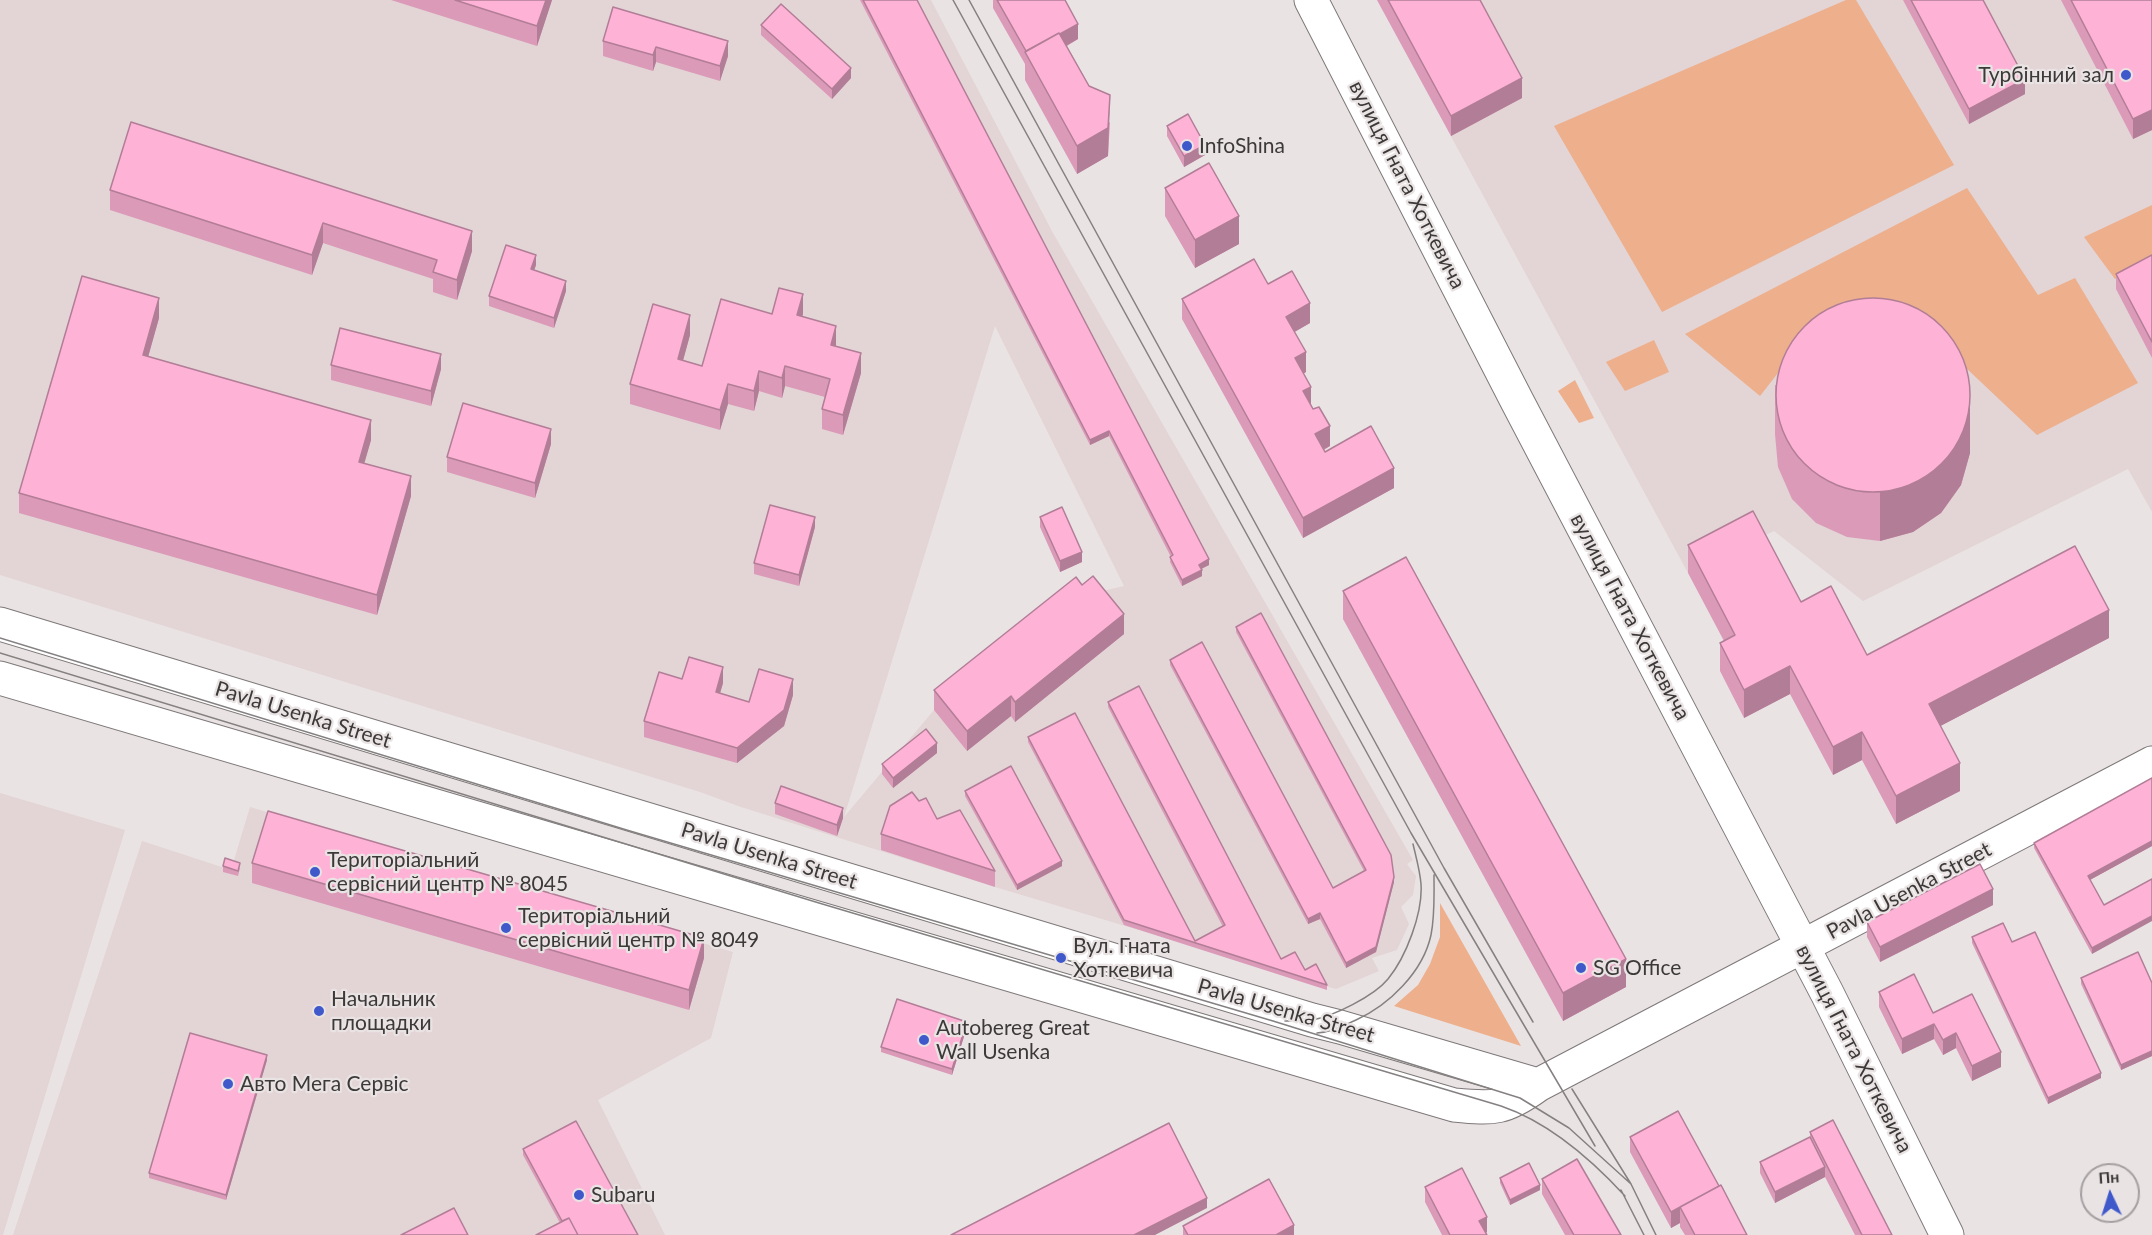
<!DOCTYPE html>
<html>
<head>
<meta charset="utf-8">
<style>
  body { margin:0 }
  #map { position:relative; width:2152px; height:1235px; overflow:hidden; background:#eae3e4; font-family:Lato,sans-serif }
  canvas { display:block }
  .north { position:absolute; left:2080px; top:1163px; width:60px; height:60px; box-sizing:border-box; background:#eae3e4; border:2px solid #a49fa0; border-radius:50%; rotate:356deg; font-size:16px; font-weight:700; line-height:24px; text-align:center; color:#3c3939 }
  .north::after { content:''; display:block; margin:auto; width:21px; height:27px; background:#3f59cb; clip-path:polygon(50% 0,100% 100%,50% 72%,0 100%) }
</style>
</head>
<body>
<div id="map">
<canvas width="2152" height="1235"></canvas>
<div class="north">Пн</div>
</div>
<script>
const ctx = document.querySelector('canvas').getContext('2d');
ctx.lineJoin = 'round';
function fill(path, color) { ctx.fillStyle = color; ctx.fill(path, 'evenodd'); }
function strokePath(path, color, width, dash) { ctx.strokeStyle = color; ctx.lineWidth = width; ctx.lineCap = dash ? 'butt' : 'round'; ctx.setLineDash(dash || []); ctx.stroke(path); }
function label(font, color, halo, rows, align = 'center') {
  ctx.font = font + ' Lato,sans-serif'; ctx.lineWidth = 4.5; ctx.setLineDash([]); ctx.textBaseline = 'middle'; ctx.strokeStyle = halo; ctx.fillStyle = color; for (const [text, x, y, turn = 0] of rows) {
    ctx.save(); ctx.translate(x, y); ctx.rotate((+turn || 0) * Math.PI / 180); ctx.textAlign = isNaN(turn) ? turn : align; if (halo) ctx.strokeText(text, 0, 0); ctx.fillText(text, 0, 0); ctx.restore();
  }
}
fill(new Path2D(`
  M0 0H931L1053 233 1413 860 1407 864 1416 876 1413 895 1401 907 1409 924 1397 950 1372 958 1379 971 1336 989 995 887 741 807 700 792 0 575ZM995 326 1124 586 1076 597 934 710 844 817Z
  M1377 0H2152V512L2128 469 1863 601 1774 531 1688 573Z
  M0 793 125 830 3 1235H0Z
  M250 807 733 952 711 1038 598 1100 665 1235H13L142 841 231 870Z`), '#e3d4d5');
fill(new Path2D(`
  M1846 0H1856L1954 165 1662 312 1554 126Z
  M1967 188 2038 295 2075 278 2138 383 2037 435 1928 332 1792 355 1760 396 1685 334Z
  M2152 205V261L2115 279 2084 237Z
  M1654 340 1669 372 1625 391 1606 362Z
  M1575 380 1594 418 1579 423 1558 391Z
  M1440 903 1521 1046 1394 1006 1418 985 1430 964 1440 937Z`), '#edaf8c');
const minor = new Path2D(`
  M1311 0 1517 401 1827 993 1947 1235
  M0 624 1312 1020 1340 1027 1538 1085
  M0 678 1454 1105C1495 1109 1505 1109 1538 1085L2152 763`);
strokePath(minor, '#7e7879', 35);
strokePath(minor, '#fff', 33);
strokePath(new Path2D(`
  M953 0 1411 833 1595 1146
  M969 0 1444 868 1533 1022
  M0 638 630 831 1273 1021 1520 1098 1569 1128 1631 1184
  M0 653 819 903 1501 1106C1548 1122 1591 1159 1625 1196
  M1285 1021C1294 1021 1304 1022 1312 1020 1334 1016 1374 996 1388 979 1406 957 1423 913 1421 884 1420 871 1416 857 1413 844
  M1317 1033C1332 1032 1342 1026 1356 1020 1389 1005 1423 972 1431 935 1435 915 1434 895 1434 875
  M1572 1089 1631 1184 1656 1235
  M1621 1190 1644 1235`), '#858181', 1.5);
fill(new Path2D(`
  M391 0H552L537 46Z
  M860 0H917L1209 565 1201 569 1202 576 1182 586 1170 562 1171 557 1109 436 1090 445Z
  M993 0H1065L1078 39 1067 46 1110 123 1108 156 1077 174 1025 80V64L993 8Z
  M1377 0H1480L1522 98 1451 136Z
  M1903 0H1983L2025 94 1969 124Z
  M2061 0H2152V130L2133 139Z
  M613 7 728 56 720 81 656 62 653 71 603 56V41Z
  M761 25 851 78 832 99 761 35Z
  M1167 126 1205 155 1184 167 1167 136Z
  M1165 188 1239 244 1195 268 1165 216Z
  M110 190 472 231V251L457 300 433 292V279L323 243 312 275 110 210Z
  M2152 255V358L2116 289V274Z
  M536 265 534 270 566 291 554 328 489 306V296Z
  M1268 284 1310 323 1294 332 1306 372 1303 374 1311 404 1330 446 1324 450 1325 452 1394 488 1303 538 1182 319V299Z
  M772 314H803L802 316 836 346 861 373 843 435 822 429V409L825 397 785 386 782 398 759 391 754 411 728 404 720 430 630 404V384L690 335 683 360 702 366Z
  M159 318 148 357 371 440 364 463 411 496 377 615 19 513V493Z
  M331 365 441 369 431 406 331 380Z
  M1775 385 1970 453 1961 485 1941 513 1913 532 1880 541 1847 537 1816 523 1792 499 1778 467 1775 434Z
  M551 444 535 498 447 472V457Z
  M1040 517 1082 562 1060 572 1040 527Z
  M815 527 799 586 754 574V563Z
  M1688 545 1801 602 1867 655 2109 638 1940 726 1960 791 1896 824 1862 760 1833 775 1790 694 1744 718 1720 671V643L1724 641 1688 573Z
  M1082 585 1124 634 1015 722 1011 716 967 751 934 710V690Z
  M1343 591 1626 987 1563 1021 1343 619Z
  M1236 627 1394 882 1376 952 1346 968 1320 919 1308 924 1170 665V660L1333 888 1364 871 1236 632Z
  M682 679 723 683 720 693 749 702 793 695 784 726 737 763 644 737V721Z
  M1108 702 1281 959 1305 970 1327 985V990L1124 925 1028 742V737L1195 941 1223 927 1108 707Z
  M937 753 893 788 882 774V764Z
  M2152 778V846L2090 880 2104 905 2092 954 2034 848V843Z
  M965 791 1062 866 1017 890 965 796Z
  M919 801 995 871V887L881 850V834Z
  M775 803 843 818 837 836 775 814Z
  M252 863 704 958 689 1010 252 883Z
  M223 866 240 868 238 876 223 872Z
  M1993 905 1880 962 1867 937V922Z
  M1972 937 2012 942 2101 1078 2048 1104 1972 943Z
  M2081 978 2152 983V1056L2121 1070 2081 984Z
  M1879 992 1933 1013 2001 1067 1972 1081 1956 1048 1943 1055 1934 1039 1902 1054 1879 1007Z
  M967 1027 952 1075 881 1052V1047Z
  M267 1060 226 1200 149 1178V1173Z
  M1810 1132 1892 1235H1855L1825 1177 1775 1203 1760 1173V1162L1810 1137Z
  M1630 1137 1719 1186 1747 1235H1685L1680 1227V1223L1671 1228 1630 1152Z
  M523 1149 638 1235 560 1223 523 1155Z
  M1500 1178 1540 1190 1510 1205 1500 1183Z
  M1542 1179 1621 1235H1565L1542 1194Z
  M1425 1187 1487 1232 1486 1233 1487 1235H1442L1425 1202Z
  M1183 1226 1294 1235H1183Z`), '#da9ab8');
fill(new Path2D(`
  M546 0H552L537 46V26Z
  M1078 24V39L1032 65 1027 53Z
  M728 41V56L720 81V66Z
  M656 47V62L653 71V55Z
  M851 68V78L832 99V89Z
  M1522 78V98L1451 136V116Z
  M2025 79V94L1969 124V109Z
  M1110 95 1108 156 1077 174V146Z
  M2152 110V130L2133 139V119Z
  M1205 145V155L1184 167V156Z
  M1239 216V244L1195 268V240Z
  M323 223V243L312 275V255Z
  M472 231V251L457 300V280Z
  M536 255V265L531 279V269Z
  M566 281V291L554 328V318Z
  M803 294V314L797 335V315Z
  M159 298V318L143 375V355Z
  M1310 303V323L1286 337V317Z
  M690 315V335L678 379V359Z
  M836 326V346L831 345Z
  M1306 352V372L1295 378V358Z
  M861 353V373L843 435V415Z
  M441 354V369L431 406V391Z
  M785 366V386L782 398V378Z
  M759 371V391L754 411V391Z
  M728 384V404L720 430V410Z
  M1311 387V407L1303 391Z
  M1970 404V453L1961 485 1941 513 1913 532 1880 541V492Z
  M371 420V440L359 482V462Z
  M1330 426V446L1315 454V434Z
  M551 429V444L535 498V483Z
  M1109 431V436L1090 445V440Z
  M1394 468V488L1303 538V518Z
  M411 476V496L377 615V595Z
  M815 517V527L799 586V575Z
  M1082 552V562L1060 572V561Z
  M1209 559V565L1199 570V565Z
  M1202 570V576L1182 586V580Z
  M2109 610V638L1929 732V704Z
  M1124 614V634L1015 722V702Z
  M1790 666V694L1744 718V690Z
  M723 667V683L716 707V692Z
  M793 679V695L784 726 737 763V748Z
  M1011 696V716L967 751V731Z
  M1862 732V760L1833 775V747Z
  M937 743V753L893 788V778Z
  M1960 763V791L1896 824V796Z
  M843 808V818L837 836V825Z
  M2152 841V846L2088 881V876Z
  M1062 861V866L1017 890V885Z
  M1394 877V882L1376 952 1346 968V963Z
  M1993 889V905L1880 962V947Z
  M1320 913V919L1308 924V919Z
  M2152 916V921L2092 954V948Z
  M704 938V958L689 1010V990Z
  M1626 959V987L1563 1021V993Z
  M967 1022V1027L952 1075V1069Z
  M1934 1024V1039L1902 1054V1039Z
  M1956 1033V1048L1943 1055V1040Z
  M2152 1051V1056L2121 1070V1065Z
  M2001 1052V1067L1972 1081V1066Z
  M267 1055V1060L226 1200V1195Z
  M2101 1073V1078L2048 1104V1098Z
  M1825 1167V1177L1775 1203V1192Z
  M1540 1185V1190L1510 1205V1200Z
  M1207 1198V1208L1155 1235H1134Z
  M1680 1207V1223L1671 1228V1212Z
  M1487 1217V1232L1481 1235 1479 1221Z
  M1294 1225V1235H1276Z`), '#b27d96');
const building = new Path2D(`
  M455 0H546L537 26Z
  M863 0H917L1209 559 1199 565 1202 570 1182 580 1170 557 1173 555 1109 431 1090 440Z
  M997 0H1065L1078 24 1060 34 1059 33 1026 51Z
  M1388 0H1480L1522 78 1451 116Z
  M1911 0H1983L2025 79 1969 109Z
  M2071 0H2152V110L2133 119Z
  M781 4 851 68 832 89 761 25Z
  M613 7 728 41 720 66 656 47 653 55 603 41Z
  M1059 33 1089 86 1110 95 1108 128 1077 146 1025 52Z
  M1188 114 1205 145 1184 156 1167 126Z
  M131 122 472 231 457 280 433 272 437 260 323 223 312 255 110 190Z
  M1209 163 1239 216 1195 240 1165 188Z
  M506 245 536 255 531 269 566 281 554 318 489 296Z
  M2152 255V342L2116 274Z
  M1254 259 1268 284 1292 271 1310 303 1286 317 1306 352 1295 358 1311 387 1303 391 1313 409 1319 407 1330 426 1315 434 1325 452 1371 426 1394 468 1303 518 1182 299Z
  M82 276 159 298 143 355 371 420 359 462 411 476 377 595 19 493Z
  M779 288 803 294 797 315 836 326 831 345 861 353 843 415 822 409 830 379 785 366 782 378 759 371 754 391 728 384 720 410 630 384 653 304 690 315 678 359 702 366 721 299 772 314Z
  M1776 395a97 97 0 1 1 194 0a97 97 0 1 1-194 0Z
  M340 328 441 354 431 391 331 365Z
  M463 403 551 429 535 483 447 457Z
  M770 505 815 517 799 575 754 563Z
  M1062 507 1082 552 1060 561 1040 517Z
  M1753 511 1801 602 1831 586 1867 655 2075 546 2109 610 1929 704 1960 763 1896 796 1862 732 1833 747 1790 666 1744 690 1720 643 1735 635 1688 545Z
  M1406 557 1626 959 1563 993 1343 591Z
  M1093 576 1124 614 1015 702 1011 696 967 731 934 690 1076 577 1082 585Z
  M1261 613 1391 855 1394 877 1376 947 1346 963 1320 913 1308 919 1170 660 1202 642 1333 888 1366 870 1236 627Z
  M689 657 723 667 716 692 749 702 759 669 793 679 784 710 737 748 644 721 659 672 682 679Z
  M1139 686 1281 959 1295 952 1305 970 1316 964 1327 985 1124 920 1028 737 1075 713 1195 941 1225 925 1108 702Z
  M926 729 937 743 893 778 882 764Z
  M1011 766 1062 861 1017 885 965 791Z
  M2152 778V841L2088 876 2104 905 2152 879V916L2092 948 2034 843Z
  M781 786 843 808 837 825 775 803Z
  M912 792 919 801 926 798 937 819 960 810 995 871 881 834 890 806Z
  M268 811 704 938 689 990 252 863Z
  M225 858 240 863 238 871 223 866Z
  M1980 864 1993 889 1880 947 1867 922Z
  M2003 923 2012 942 2035 932 2101 1073 2048 1098 1972 937Z
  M2138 952 2152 983V1051L2121 1065 2081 978Z
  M1914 974 1933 1013 1972 994 2001 1052 1972 1066 1956 1033 1943 1040 1934 1024 1902 1039 1879 992Z
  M897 999 967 1022 952 1069 881 1047Z
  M190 1033 267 1055 226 1195 149 1173Z
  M1678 1111 1719 1186 1671 1212 1630 1137Z
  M1833 1120 1892 1235H1862L1810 1132Z
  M576 1121 638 1235H578L569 1218 562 1221 523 1149Z
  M1169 1123 1207 1198 1134 1235H951Z
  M1810 1137 1825 1167 1775 1192 1760 1162Z
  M1577 1159 1621 1235H1574L1542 1179Z
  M1529 1163 1540 1185 1510 1200 1500 1178Z
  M1462 1168 1487 1217 1479 1221 1487 1235H1450L1425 1187Z
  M1269 1179 1294 1225 1276 1235H1188L1183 1226Z
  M1721 1185 1747 1235H1695L1680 1207Z
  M454 1208 468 1235H401Z
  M569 1218 578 1235H536Z`);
fill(building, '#feb3d6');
strokePath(building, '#b27d96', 1.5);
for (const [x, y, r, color] of [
  [2126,75,6,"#3f59cb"],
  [1187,146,6,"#3f59cb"],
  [315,872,6,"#3f59cb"],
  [506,928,6,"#3f59cb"],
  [1061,958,6,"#3f59cb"],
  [1581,968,6,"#3f59cb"],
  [319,1011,6,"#3f59cb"],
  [924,1040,6,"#3f59cb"],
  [228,1084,6,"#3f59cb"],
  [579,1195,6,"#3f59cb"]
]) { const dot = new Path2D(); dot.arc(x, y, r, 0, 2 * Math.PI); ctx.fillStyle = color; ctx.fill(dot); strokePath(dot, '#eae3e4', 2); }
label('21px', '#3c3939', '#eae3e4', [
  ["Турбінний зал",2114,75,"right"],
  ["InfoShina",1199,146],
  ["Територіальний",327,860],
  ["сервісний центр № 8045",327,884],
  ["Територіальний",518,916],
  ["сервісний центр № 8049",518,940],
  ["Вул. Гната",1073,946],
  ["Хоткевича",1073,970],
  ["SG Office",1593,968],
  ["Начальник",331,999],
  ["площадки",331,1023],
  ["Autobereg Great",936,1028],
  ["Wall Usenka",936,1052],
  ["Авто Мега Сервіс",240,1084],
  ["Subaru",591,1195]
], 'left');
label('21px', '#3c3939', '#eae3e4', [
  ["вулиця Гната Хоткевича",1407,185,63],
  ["вулиця Гната Хоткевича",1630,617,62],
  ["Pavla Usenka Street",303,715,17],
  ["Pavla Usenka Street",769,856,17],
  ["Pavla Usenka Street",1909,891,-28],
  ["Pavla Usenka Street",1286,1011,16],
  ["вулиця Гната Хоткевича",1854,1049,63]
]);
</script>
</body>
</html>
